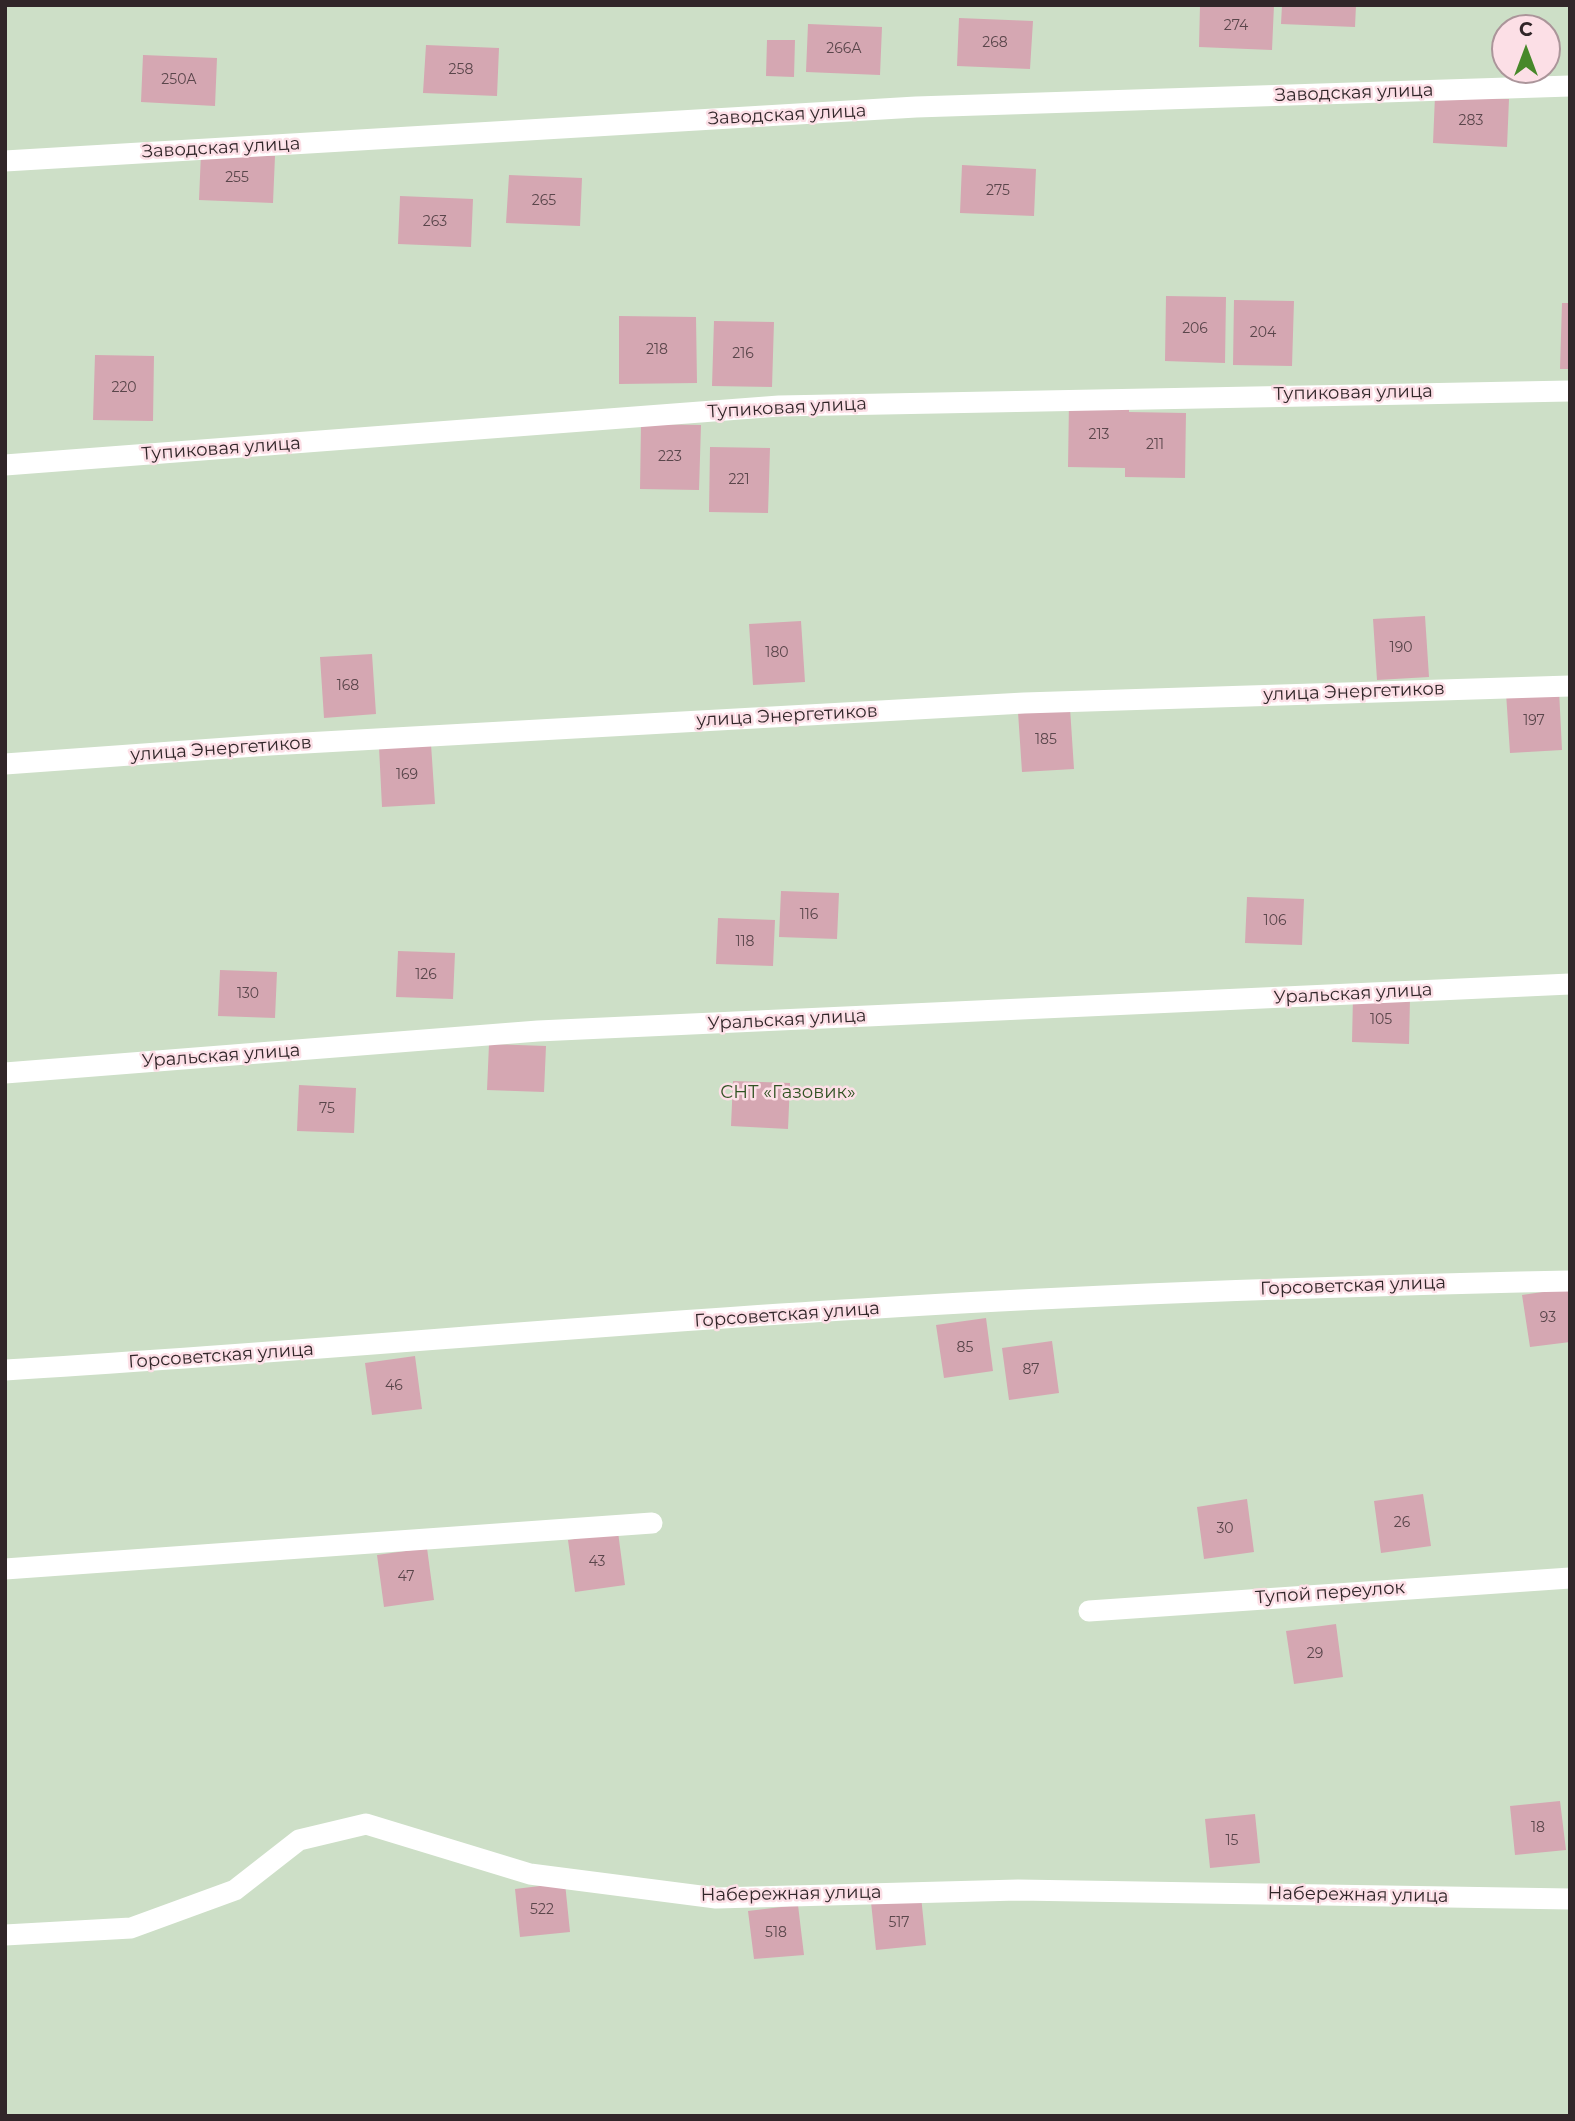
<!DOCTYPE html>
<html>
<head>
<meta charset="utf-8">
<style>
  body { margin:0 }
  #map { position:relative; width:1575px; height:2121px; overflow:hidden; background:#fcdfe6; font-family:Montserrat,sans-serif }
  canvas { display:block }
  .frame { position:absolute; inset:0; border:7px solid #312629; pointer-events:none }
  .north { position:absolute; left:1491px; top:14px; width:70px; height:70px; box-sizing:border-box; background:#fcdfe6; border:2px solid #ab959a; border-radius:50%; rotate:0deg; font-size:19px; font-weight:700; line-height:28px; text-align:center; color:#312629 }
  .north::after { content:''; display:block; margin:auto; width:24px; height:32px; background:#47882a; clip-path:polygon(50% 0,100% 100%,50% 72%,0 100%) }
</style>
</head>
<body>
<div id="map">
<canvas width="1575" height="2121"></canvas>
<div class="frame"></div>
<div class="north">С</div>
</div>
<script>
const ctx = document.querySelector('canvas').getContext('2d');
ctx.lineJoin = 'round';
function fill(path, color) { ctx.fillStyle = color; ctx.fill(path, 'evenodd'); }
function strokePath(path, color, width, dash) { ctx.strokeStyle = color; ctx.lineWidth = width; ctx.lineCap = dash ? 'butt' : 'round'; ctx.setLineDash(dash || []); ctx.stroke(path); }
function label(font, color, halo, rows, align = 'center') {
  ctx.font = font + ' Montserrat,sans-serif'; ctx.lineWidth = 5; ctx.setLineDash([]); ctx.textBaseline = 'middle'; ctx.strokeStyle = halo; ctx.fillStyle = color; for (const [text, x, y, turn = 0] of rows) {
    ctx.save(); ctx.translate(x, y); ctx.rotate((+turn || 0) * Math.PI / 180); ctx.textAlign = isNaN(turn) ? turn : align; if (halo) ctx.strokeText(text, 0, 0); ctx.fillText(text, 0, 0); ctx.restore();
  }
}
fill(new Path2D(`
  M5 5H1570V2116H5ZM1505 28H1547V70H1505Z`), '#cddfc7');
fill(new Path2D(`
  M1200 5H1274L1272 50 1199 47Z
  M1282 5H1356L1355 27 1281 24Z
  M959 18 1033 21 1030 69 957 66Z
  M808 24 882 27 880 75 806 72Z
  M767 40H795L794 77 766 76Z
  M426 45 499 48 497 96 423 93Z
  M143 55 217 58 215 106 141 102Z
  M1435 96 1509 99 1507 147 1433 143Z
  M201 153 275 156 273 203 199 200Z
  M962 165 1036 169 1034 216 960 213Z
  M509 175 582 178 580 226 506 223Z
  M400 196 473 199 471 247 398 244Z
  M1166 296 1226 297 1225 363 1165 361Z
  M1234 300 1294 301 1292 366 1233 365Z
  M1562 303H1570V369H1560Z
  M619 316 696 317 697 383 619 384Z
  M714 321 774 322 772 387 712 386Z
  M95 355 154 356 153 421 93 420Z
  M1069 402 1129 403V412L1186 413 1185 478 1125 477V468L1068 467Z
  M641 424 701 425 699 490 640 489Z
  M710 447 770 448 768 513 709 512Z
  M1425 616 1429 677 1377 680 1373 619Z
  M801 621 805 682 753 685 749 624Z
  M372 654 376 714 324 718 320 657Z
  M1559 690 1562 750 1510 753 1506 693Z
  M1070 708 1074 769 1022 772 1018 712Z
  M431 744 435 804 382 807 379 747Z
  M781 891 839 893 837 939 779 937Z
  M1247 897 1304 899 1302 945 1245 943Z
  M718 918 775 920 773 966 716 964Z
  M398 951 455 953 453 999 396 997Z
  M220 970 277 972 275 1018 218 1016Z
  M1353 996 1410 998 1409 1044 1352 1042Z
  M489 1044 546 1046 544 1092 487 1090Z
  M733 1081 790 1083 788 1129 731 1126Z
  M299 1085 356 1088 354 1133 297 1131Z
  M1570 1288V1342L1530 1347 1522 1295Z
  M986 1318 993 1371 944 1378 936 1325Z
  M1052 1341 1059 1393 1009 1400 1002 1348Z
  M415 1356 422 1409 372 1415 365 1363Z
  M1423 1494 1431 1546 1381 1553 1374 1501Z
  M1247 1499 1254 1552 1204 1559 1197 1507Z
  M618 1532 625 1585 575 1592 568 1540Z
  M427 1548 434 1600 384 1607 377 1555Z
  M1336 1624 1343 1677 1294 1684 1286 1631Z
  M1560 1801 1566 1850 1515 1855 1510 1806Z
  M1255 1814 1260 1863 1210 1868 1205 1819Z
  M565 1883 570 1932 520 1937 515 1889Z
  M921 1896 926 1945 876 1950 871 1902Z
  M798 1905 804 1955 754 1959 748 1911Z`), '#d5a7b2');
strokePath(new Path2D(`
  M5 161 916 107 1570 86
  M5 465 779 406 1570 391
  M5 764 269 745 1024 703 1570 686
  M5 1073 538 1031 1570 984
  M5 1370C291 1353 576 1326 861 1309 1097 1294 1334 1286 1570 1281
  M5 1569 652 1523
  M1089 1611 1570 1578
  M5 1935 131 1928 235 1890 299 1840 366 1824 530 1874 716 1898 1018 1890 1570 1899`), '#fff', 21);
label('14px', '#5a464b', null, [
  ["274",1236,26],
  ["268",995,43],
  ["266А",844,49],
  ["258",461,70],
  ["250А",179,80],
  ["283",1471,121],
  ["255",237,178],
  ["275",998,191],
  ["265",544,201],
  ["263",435,222],
  ["206",1195,329],
  ["204",1263,333],
  ["218",657,350],
  ["216",743,354],
  ["220",124,388],
  ["213",1099,435],
  ["211",1155,445],
  ["223",670,457],
  ["221",739,480],
  ["190",1401,648],
  ["180",777,653],
  ["168",348,686],
  ["197",1534,721],
  ["185",1046,740],
  ["169",407,775],
  ["116",809,915],
  ["106",1275,921],
  ["118",745,942],
  ["126",426,975],
  ["130",248,994],
  ["105",1381,1020],
  ["75",327,1109],
  ["93",1548,1318],
  ["85",965,1348],
  ["87",1031,1370],
  ["46",394,1386],
  ["26",1402,1523],
  ["30",1225,1529],
  ["43",597,1562],
  ["47",406,1577],
  ["29",1315,1654],
  ["18",1538,1828],
  ["15",1232,1841],
  ["522",542,1910],
  ["517",899,1923],
  ["518",776,1933]
]);
label('18px', '#312629', '#fcdfe6', [
  ["Заводская улица",1354,93,-2],
  ["Заводская улица",787,115,-3],
  ["Заводская улица",221,148,-3],
  ["Тупиковая улица",1353,393,-1],
  ["Тупиковая улица",787,408,-3],
  ["Тупиковая улица",221,449,-4],
  ["улица Энергетиков",1354,692,-2],
  ["улица Энергетиков",787,716,-3],
  ["улица Энергетиков",221,749,-4],
  ["Уральская улица",1353,994,-3],
  ["Уральская улица",787,1020,-3],
  ["Уральская улица",221,1056,-4],
  ["Горсоветская улица",1353,1286,-2],
  ["Горсоветская улица",787,1315,-4],
  ["Горсоветская улица",221,1356,-4],
  ["Тупой переулок",1330,1593,-4],
  ["Набережная улица",791,1894,-1],
  ["Набережная улица",1358,1895,1]
]);
label('18px', '#315323', '#fcdfe6', [
  ["СНТ «Газовик»",788,1093]
]);
</script>
</body>
</html>
